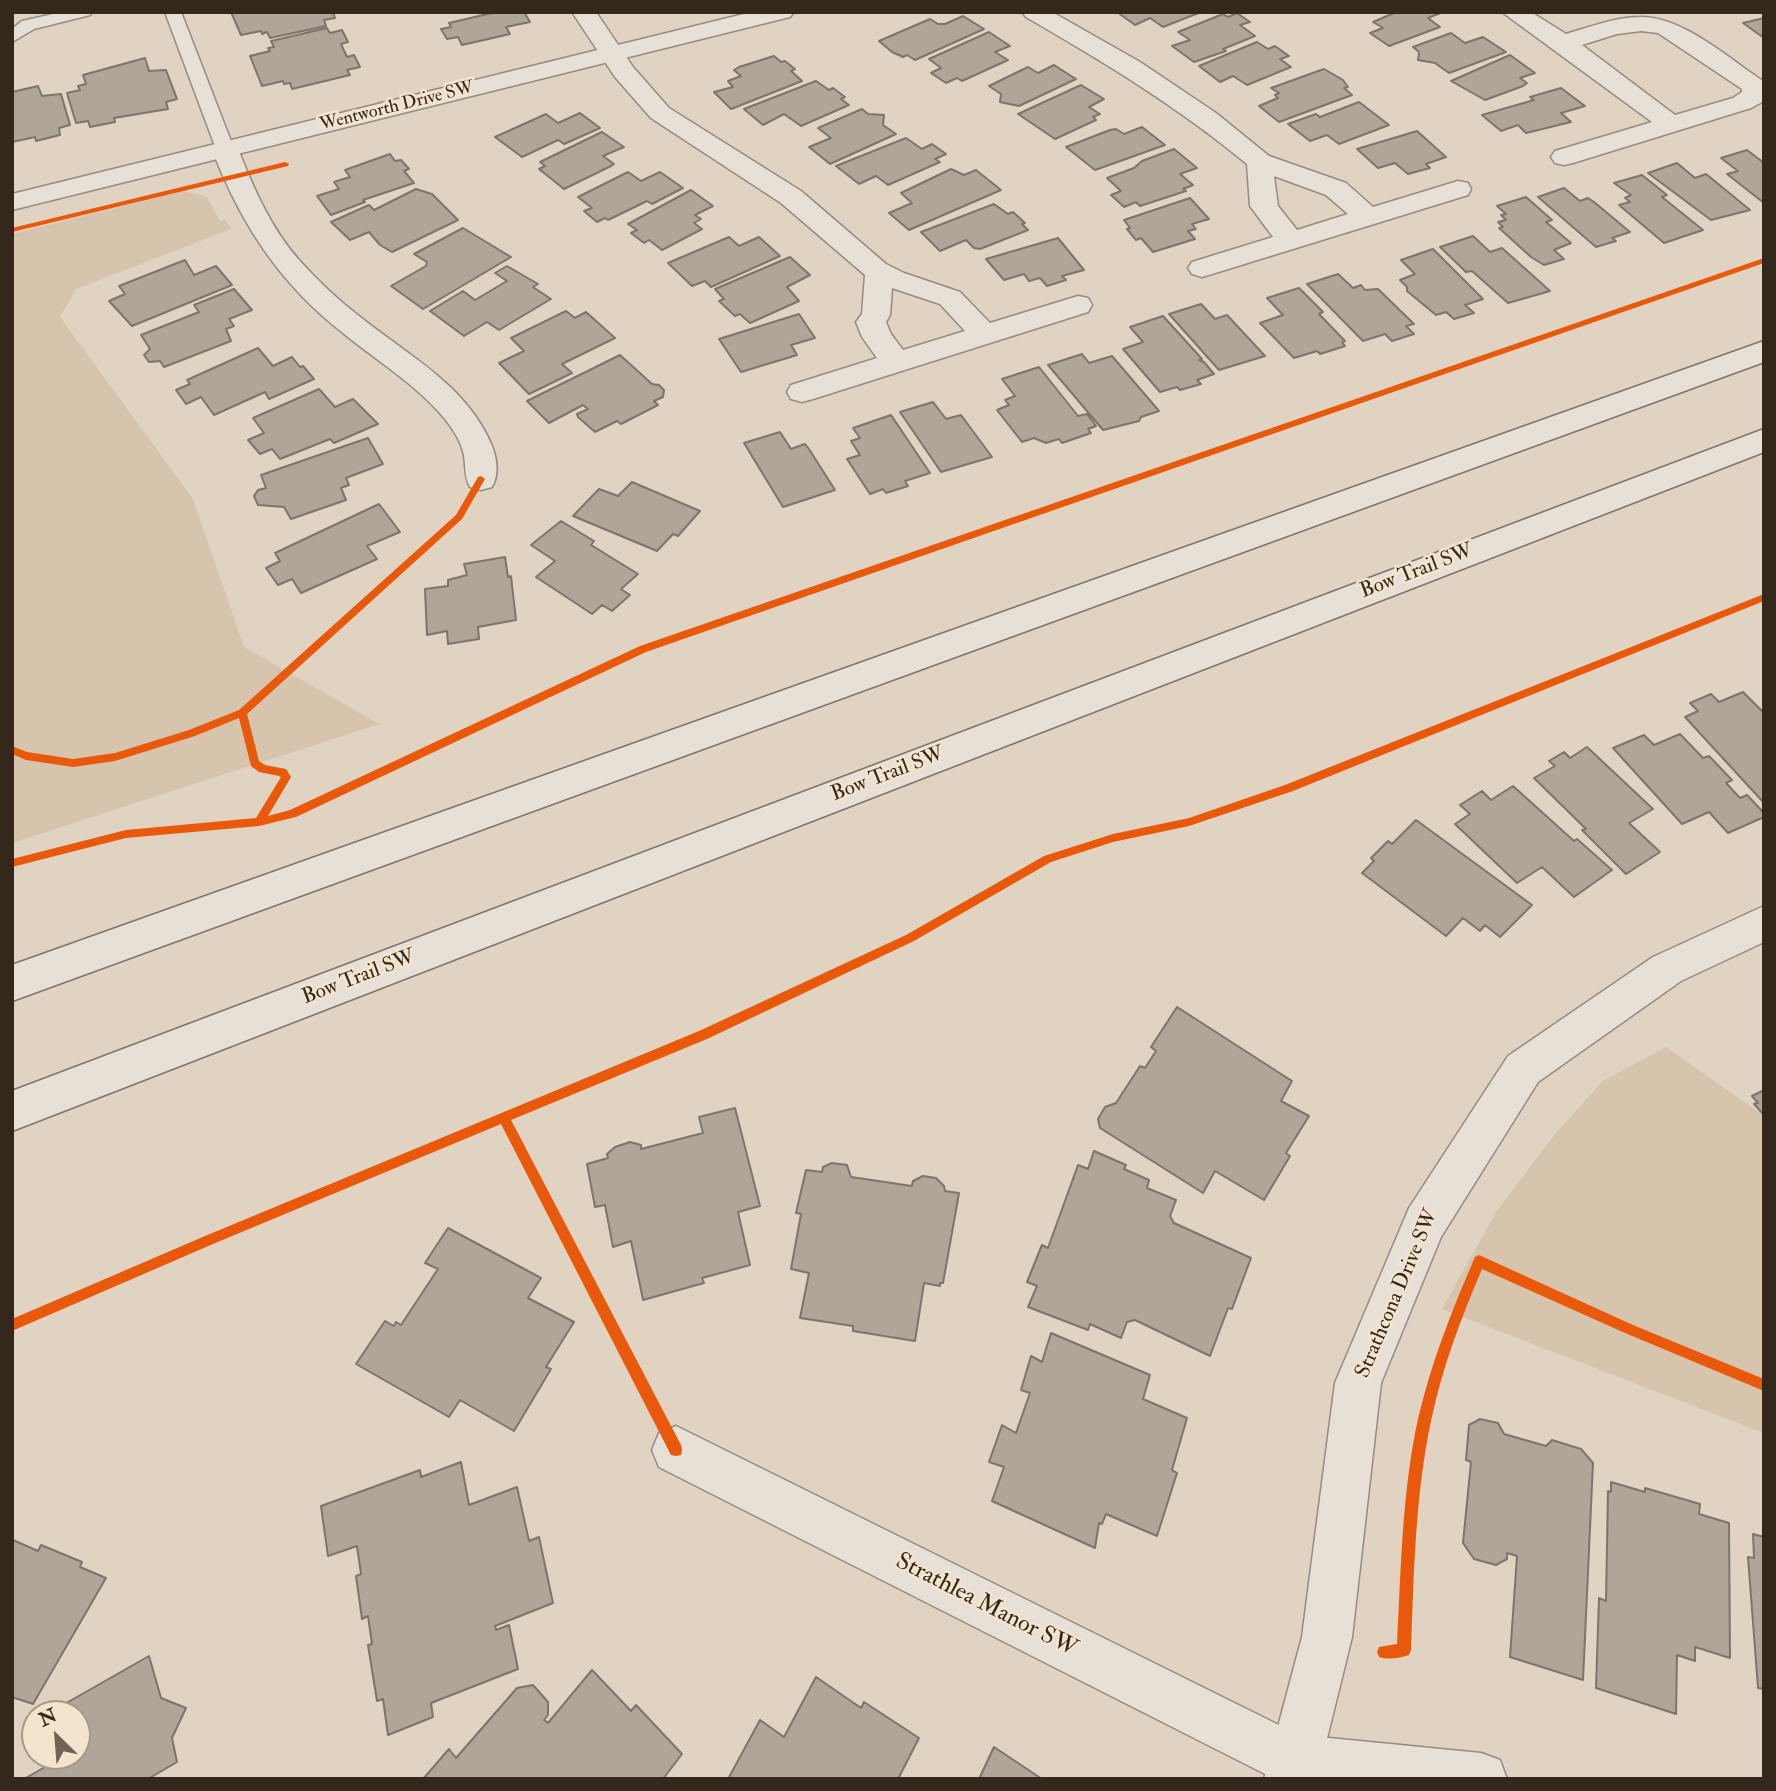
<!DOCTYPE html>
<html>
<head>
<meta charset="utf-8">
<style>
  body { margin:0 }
  #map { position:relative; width:1776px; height:1791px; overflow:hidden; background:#e0d3c1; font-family:"IM FELL Double Pica",serif }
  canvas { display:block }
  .frame { position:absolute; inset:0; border:14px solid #34271c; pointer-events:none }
  .north { position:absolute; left:21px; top:1700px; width:70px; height:70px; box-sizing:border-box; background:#f3e4ce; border:2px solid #a79887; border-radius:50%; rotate:335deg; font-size:19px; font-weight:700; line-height:28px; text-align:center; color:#34271c }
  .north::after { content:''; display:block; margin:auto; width:24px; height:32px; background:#706356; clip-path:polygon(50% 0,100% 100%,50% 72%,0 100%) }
</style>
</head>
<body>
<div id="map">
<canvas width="1776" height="1791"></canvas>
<div class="frame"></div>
<div class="north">N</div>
</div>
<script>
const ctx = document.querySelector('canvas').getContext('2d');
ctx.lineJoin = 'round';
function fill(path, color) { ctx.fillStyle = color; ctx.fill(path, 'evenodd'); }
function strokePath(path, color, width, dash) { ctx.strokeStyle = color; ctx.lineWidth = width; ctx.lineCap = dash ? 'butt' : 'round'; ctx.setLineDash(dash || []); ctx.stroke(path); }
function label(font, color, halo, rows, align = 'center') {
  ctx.font = font + ' "IM FELL Double Pica",serif'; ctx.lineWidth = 5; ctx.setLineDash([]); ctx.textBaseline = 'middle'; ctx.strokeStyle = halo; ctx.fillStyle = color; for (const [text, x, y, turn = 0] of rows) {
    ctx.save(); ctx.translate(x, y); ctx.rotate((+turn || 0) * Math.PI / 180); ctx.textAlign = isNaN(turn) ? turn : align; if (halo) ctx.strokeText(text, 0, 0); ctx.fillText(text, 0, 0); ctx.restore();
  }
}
fill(new Path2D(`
  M184 191 207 197 220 221 225 219 231 229 76 289 60 317 193 499 244 647 379 724 12 843V234Z
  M1666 1047 1764 1116V1433L1442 1309 1496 1212 1555 1134 1603 1081Z`), '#d6c4ac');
const building = new Path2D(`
  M231 12H333L335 18 324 20 326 26 270 38 267 32 262 34 261 31 241 35Z
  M496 12H524L530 22 506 27 510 34 462 45 458 37 447 39 441 29 451 27 449 23Z
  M1117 12H1201L1163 27 1150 18 1135 25Z
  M1392 12H1443L1428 18 1440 27 1389 46 1370 33 1383 28 1373 22 1394 13Z
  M1237 13 1250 22 1240 25 1255 36 1223 49 1226 51 1194 62 1172 46 1190 40 1178 32 1223 14 1228 17Z
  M963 16 984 29 915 60 907 55 903 57 892 52 879 41 930 19 938 24H945Z
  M1764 18V38L1743 23Z
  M327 28 330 33 342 30 348 42 341 44 347 57 354 55 360 67 347 70 350 75 292 89 290 83 284 84 283 81 262 86 250 56 270 51 268 48 274 47 271 41Z
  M989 32 1010 46 995 52 1008 60 962 81 957 78 946 83 931 73 941 68 929 59Z
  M1451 33 1465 43 1483 37 1506 52 1449 73 1435 63 1418 60 1419 52 1413 47Z
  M1257 42 1268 49 1275 46 1289 56 1280 59 1291 67 1247 85 1233 76 1220 82 1199 66Z
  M1510 55 1535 73 1520 78 1527 83 1523 86 1485 100 1451 81Z
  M774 56 781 62 785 61 795 69 791 71 802 81 731 109 714 92 733 87 728 81 741 76 734 70 739 67Z
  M145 58 149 71 166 70 177 99 166 102 168 109 114 118 115 122 90 127 88 121 76 123 67 93 80 90 78 86 86 84 83 75Z
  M1054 65 1076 79 1019 106 1000 102 1001 94 989 86 1028 67 1038 73Z
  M1324 69 1343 80 1348 87 1344 88 1352 95 1279 122 1259 106 1278 98 1275 95 1279 93 1271 88Z
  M816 81 829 90 833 88 845 97 841 99 849 105 801 126 784 114 763 125 744 109Z
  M1081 85 1104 99 1089 107 1100 114 1093 117 1096 120 1055 139 1018 114Z
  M38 86 42 96 61 94 70 125 59 128 60 135 36 141 35 137 12 142V92Z
  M1561 88 1585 106 1561 113 1571 122 1526 133 1518 125 1501 131 1482 115 1534 100 1530 97Z
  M1359 102 1389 125 1339 144 1327 135 1310 141 1288 124 1316 114 1320 117Z
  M862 109 868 114 884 115 883 125 896 134 830 164 809 147 831 138 818 128Z
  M580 113 600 128 564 144 558 140 522 157 495 137 546 114 558 123Z
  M1142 127 1165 145 1095 170 1066 147 1110 130 1116 129 1124 134Z
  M1417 131 1446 157 1426 164 1430 168 1408 174 1395 163 1378 168 1357 149Z
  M602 132 624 147 603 156 614 164 611 166 564 189 539 169 545 166 540 162Z
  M906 138 922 149 932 144 946 154 935 159 940 162 888 185 876 176 859 184 836 166Z
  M1174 149 1197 168 1180 174 1193 185 1183 189 1186 191 1140 206 1136 202 1124 207 1111 195 1121 191 1107 178 1134 168 1142 161Z
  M1747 150 1764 163V203L1727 174 1738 171 1721 158Z
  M390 154 395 161 401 160 409 169 404 171 414 183 363 200 365 202 331 215 317 196 339 189 334 182 350 177 345 170Z
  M1677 163 1695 178 1706 174 1750 210 1711 220 1648 173Z
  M951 169 964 175 976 170 1001 190 909 230 889 213 912 203 901 193Z
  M628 172 641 181 660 172 683 188 652 204 647 201 608 220 605 218 597 222 584 211 592 208 578 197Z
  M1642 175 1667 195 1662 197 1703 230 1664 243 1619 205 1630 202 1625 198 1631 195 1614 183Z
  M1564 188 1580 201 1588 198 1594 202 1630 232 1612 238 1616 241 1596 247 1538 197Z
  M416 189 432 194 458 220 392 252 380 245 369 232 350 240 331 222 369 205 374 210Z
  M691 190 713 206 695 215 701 219 694 223 702 229 662 250 649 240 644 243 631 233 637 230 628 224Z
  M1526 197 1552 220 1546 222 1571 243 1554 250 1564 259 1544 265 1531 257 1499 228 1503 227 1498 222 1506 220 1501 215 1506 214 1497 206Z
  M1190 198 1209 219 1192 224 1196 229 1188 231 1195 239 1153 252 1141 238 1136 240 1127 229 1130 228 1124 220Z
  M994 204 1008 214 1013 212 1025 223 1022 224 1028 230 980 249 974 248 966 240 940 251 921 232Z
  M463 228 511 257 423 309 391 286 426 266 427 262 414 254Z
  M1473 236 1490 252 1502 248 1550 291 1508 303 1472 271 1466 272 1440 247Z
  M729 237 739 246 759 237 780 256 711 287 705 281 692 286 668 263Z
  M1058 238 1084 270 1062 276 1066 280 1047 286 1040 278 1029 281 1024 274 1004 280 986 259Z
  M1433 249 1483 299 1465 305 1474 313 1454 319 1446 312 1436 315 1407 291V287L1400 280 1415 274 1401 260Z
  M790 257 810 275 787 287 799 301 750 323 740 314 735 316 719 301 724 299 715 289Z
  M185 260 194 275 216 266 232 285 132 326 109 301 125 294 119 286Z
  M507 266 538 284 533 287 551 299 499 330 487 322 464 336 430 311 463 291 475 300 507 281 495 273Z
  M1338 274 1353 288 1361 285 1365 290 1378 289 1414 324 1406 326 1414 334 1392 341 1385 334 1363 341 1307 284Z
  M1299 288 1323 312 1319 314 1345 341 1342 342 1345 346 1320 354 1317 351 1294 358 1260 323 1283 315 1267 298Z
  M234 289 252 310 229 319 234 326 226 329 231 341 164 367 160 361 149 362 144 355 150 349 141 335 199 312 194 305Z
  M1201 304 1215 319 1227 315 1265 356 1219 370 1169 314Z
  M566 311 575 318 586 312 615 338 562 364 572 373 529 394 499 363 524 351 511 338Z
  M799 314 815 338 791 345 797 355 741 372 719 339Z
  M1163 316 1202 359 1199 360 1204 362 1214 374 1197 380 1201 384 1180 390 1177 387 1160 392 1123 349 1143 342 1130 327Z
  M258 348 273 366 292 357 300 367 303 366 314 379 269 399 265 392 214 415 201 397 186 404 176 390 190 384 187 380Z
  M1082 354 1089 363 1112 356 1159 411 1141 417 1139 421 1103 430 1048 365Z
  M620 355 652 384 659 385 664 390 663 397 654 401 658 405 621 424 617 421 595 432 578 417 577 414 588 409 583 405 549 423 527 401Z
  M1039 367 1078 416 1087 414 1096 426 1088 429 1091 433 1062 443 1059 439 1046 443 1034 438 1022 442 997 410 1009 405 1005 400 1015 396 1002 379Z
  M319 389 335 407 353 399 378 424 334 443 330 439 280 459 272 449 260 454 248 440 264 433 253 418Z
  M933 402 946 419 961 415 992 457 941 472 900 412Z
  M891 415 930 473 905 481 908 486 886 493 883 489 870 494 847 459 860 455 851 441 860 438 853 428Z
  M780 432 791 449 805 444 809 449 835 490 783 507 744 443Z
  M368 438 383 464 346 478 349 485 341 488 346 500 291 519 284 507 258 505 254 496 258 490 266 488 261 475Z
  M632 482 700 511 678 536 673 534 657 551 573 516 599 489 618 496Z
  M379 504 400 532 367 546 377 559 301 593 292 579 278 585 266 568 280 561 275 553Z
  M561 521 594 541 591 545 638 574 621 589 630 595 612 611 602 605 592 614 536 577 555 561 531 545Z
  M505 557 508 577 511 576 516 620 478 627 479 639 448 644 447 631 427 635 425 589 448 586V580L467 575 464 564Z
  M1743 692 1764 713V803L1685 717 1698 711 1690 703 1711 694 1719 702Z
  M1680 734 1703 758 1709 756 1732 780 1726 783 1740 798 1747 795 1764 813V817L1728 833 1709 812 1682 824 1613 748 1644 735 1654 745Z
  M1587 747 1653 809 1629 823 1660 852 1626 874 1582 830 1586 829 1534 778 1555 766 1549 761 1564 752 1570 758Z
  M1513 786 1574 841 1577 839 1612 870 1574 897 1542 867 1517 883 1455 824 1470 814 1460 805 1482 791 1491 800Z
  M1416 820 1532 905 1500 937 1485 925 1480 931 1463 918 1446 936 1362 873 1374 861 1371 858 1388 841 1392 844Z
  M1177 1007 1292 1081 1281 1101 1309 1116 1286 1153 1290 1156 1264 1200 1215 1171 1203 1193 1100 1128 1098 1119 1105 1107 1116 1103 1140 1066 1145 1068 1156 1051 1151 1047Z
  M1764 1090V1115L1754 1104 1758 1103 1752 1096Z
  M735 1108 760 1206 738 1212 750 1265 702 1278 704 1283 643 1300 631 1241 613 1247 605 1205 595 1207 587 1164 608 1158 607 1154 615 1147 630 1142 641 1145V1149L703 1133 699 1117Z
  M1094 1151 1126 1165 1124 1169 1149 1180 1147 1188 1176 1200 1170 1216 1174 1223 1251 1258 1232 1309 1228 1308 1210 1356 1135 1320 1127 1322 1121 1338 1090 1324 1088 1330 1028 1307 1037 1286 1027 1282 1042 1245 1048 1248 1078 1165 1088 1169Z
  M832 1163 847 1165 851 1177 912 1186 913 1181 923 1176 936 1178 944 1186 945 1191 959 1193 943 1283H940V1286L924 1283 915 1341 853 1331V1326L800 1318 809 1273 791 1269 801 1214 796 1213 806 1170 822 1172 823 1167Z
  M448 1228 541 1278 528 1298 574 1322 546 1367 551 1369 514 1431 460 1400 449 1417 356 1364 385 1321 394 1326 396 1322 401 1325 438 1269 425 1263Z
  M1051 1333 1150 1375 1143 1399 1187 1418 1172 1470 1177 1473 1157 1536 1106 1514 1102 1524 1099 1523 1095 1548 992 1501 1004 1467 989 1462 1002 1425 1016 1433 1030 1393 1021 1390 1031 1356 1042 1362Z
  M1480 1419 1498 1423 1504 1434 1546 1446 1552 1440 1581 1449 1593 1463 1583 1680 1510 1657 1517 1556 1507 1553V1559L1496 1565 1474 1559 1463 1543 1471 1462 1466 1460 1469 1425Z
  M461 1462 469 1505 517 1487 529 1541 539 1537 553 1603 495 1626 496 1630 509 1625 518 1669 431 1703 433 1717 388 1735 383 1699 377 1701 368 1645 372 1644 368 1616 362 1619 356 1576 361 1574 357 1546 328 1556 321 1506 420 1470 421 1477Z
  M1611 1482 1645 1492V1488L1700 1504 1699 1514 1729 1523 1730 1658 1695 1647V1661L1677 1655 1676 1714 1596 1688 1599 1598 1606 1601 1608 1491 1611 1492Z
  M1753 1534 1764 1537V1689L1758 1688 1748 1557 1754 1558Z
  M13 1540 38 1551 41 1545 82 1562 80 1567 106 1578 33 1704 12 1697Z
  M149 1656 161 1698 186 1708 172 1738 177 1762 148 1779H24L45 1767 43 1756H77V1714H47Z
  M592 1670 631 1711 636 1705 682 1754 663 1779H423L449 1749 456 1758 517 1688 533 1685 548 1702V1715L544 1720 548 1723Z
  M816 1677 861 1708 864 1702 919 1738 898 1779H728L760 1720 784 1737Z
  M994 1747 1042 1779H979Z`);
fill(building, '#afa599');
strokePath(building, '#7d756b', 2);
const service = new Path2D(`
  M62 12H92L90 15 34 29 12 42V29L22 21Z
  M165 12H181L234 149 231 153 225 154 216 149Z`);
const minor = new Path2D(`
  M572 12H596L633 67 669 108 801 191 886 264 904 273 960 292 990 323 1078 296 1088 298 1092 305 1088 312 813 399 802 402 791 399 787 392 791 385 877 358 862 337 856 322 862 314 865 275 781 203 651 118 615 77ZM892 288 940 304 965 331 903 350 891 334 886 322 890 315Z
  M1022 12H1052L1140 62 1216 113 1269 156 1346 183 1373 207 1458 181 1468 183 1471 189 1468 195 1212 274 1202 277 1192 274 1188 268 1192 262 1273 237 1250 206 1247 164C1178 107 1104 62 1026 17ZM1274 176 1326 195 1348 214 1297 230 1278 206Z
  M1502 12H1531L1566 34C1590 27 1615 17 1640 17 1682 16 1728 58 1763 81L1764 101 1751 108 1573 163 1564 165 1555 163 1551 157 1555 151 1652 122ZM1641 31 1658 33 1742 89V92L1733 98 1675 115 1582 45 1617 34Z
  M225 141 234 143 238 149C254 189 271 229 300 261 318 281 338 300 359 316 407 355 467 385 492 446 497 459 499 475 492 487L481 490 470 487C464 476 466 468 464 456 462 443 453 429 445 419 416 384 377 361 343 333 280 284 240 223 212 149L216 143Z
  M676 1426 1299 1735 1481 1753 1500 1760 1507 1779H1275L659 1467 652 1450 659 1433Z`);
const tertiary = new Path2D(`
  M752 12H794L790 17 12 210V194Z
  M1764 906V942L1681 981 1538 1082 1441 1237 1381 1383 1352 1637 1317 1779H1264L1302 1637 1335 1383 1409 1208 1508 1056 1653 957Z`);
const secondary = new Path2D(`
  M1764 341V362L12 1001V965Z
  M1764 429V452L12 1131V1091Z`);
strokePath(service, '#958c81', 3);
strokePath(minor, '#958c81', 3);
strokePath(tertiary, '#958c81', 3);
strokePath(secondary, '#7d756b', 3);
fill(service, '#e6e0d6');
fill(minor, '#e6e0d6');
fill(tertiary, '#e6e0d6');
fill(secondary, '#e6e0d6');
fill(new Path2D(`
  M285 162 289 164 288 166 12 232V228Z
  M1764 258V263L646 652 296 817 259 826 126 838 12 867V859L126 830 256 818 281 777 279 776 259 772 251 766 239 718 195 736 115 761 73 767 26 760 12 754V746L27 752 73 759 115 753 189 730 239 710 456 515 478 477 481 476 485 479 462 519 247 714 259 761 265 765 286 769 291 777 268 816 290 810 640 646Z
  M1764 594V601L1293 791 1189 826 1113 842 1051 862 914 941 707 1039 511 1120 681 1445 682 1450 681 1455 676 1456 671 1455 501 1124 213 1244 12 1331V1319L205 1236 699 1031 906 935 1044 856 1113 834 1189 818 1285 785Z
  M1479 1255 1633 1325 1764 1379V1391L1625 1333 1482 1269C1461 1318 1442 1368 1431 1421 1415 1496 1414 1574 1411 1650L1409 1655C1401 1658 1388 1660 1379 1657L1377 1652 1379 1647 1397 1644C1401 1569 1402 1492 1418 1419 1431 1363 1452 1310 1475 1257Z`), '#e8590c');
label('18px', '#34271c', '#f3e4ce', [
  ["Wentworth Drive SW",397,107,-14]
]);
label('21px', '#34271c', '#f3e4ce', [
  ["Bow Trail SW",1417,572,-21],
  ["Bow Trail SW",888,775,-21],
  ["Bow Trail SW",359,978,-21],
  ["Strathcona Drive SW",1398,1294,-67]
]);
label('24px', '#34271c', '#f3e4ce', [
  ["Strathlea Manor SW",986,1606,27]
]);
</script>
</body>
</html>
